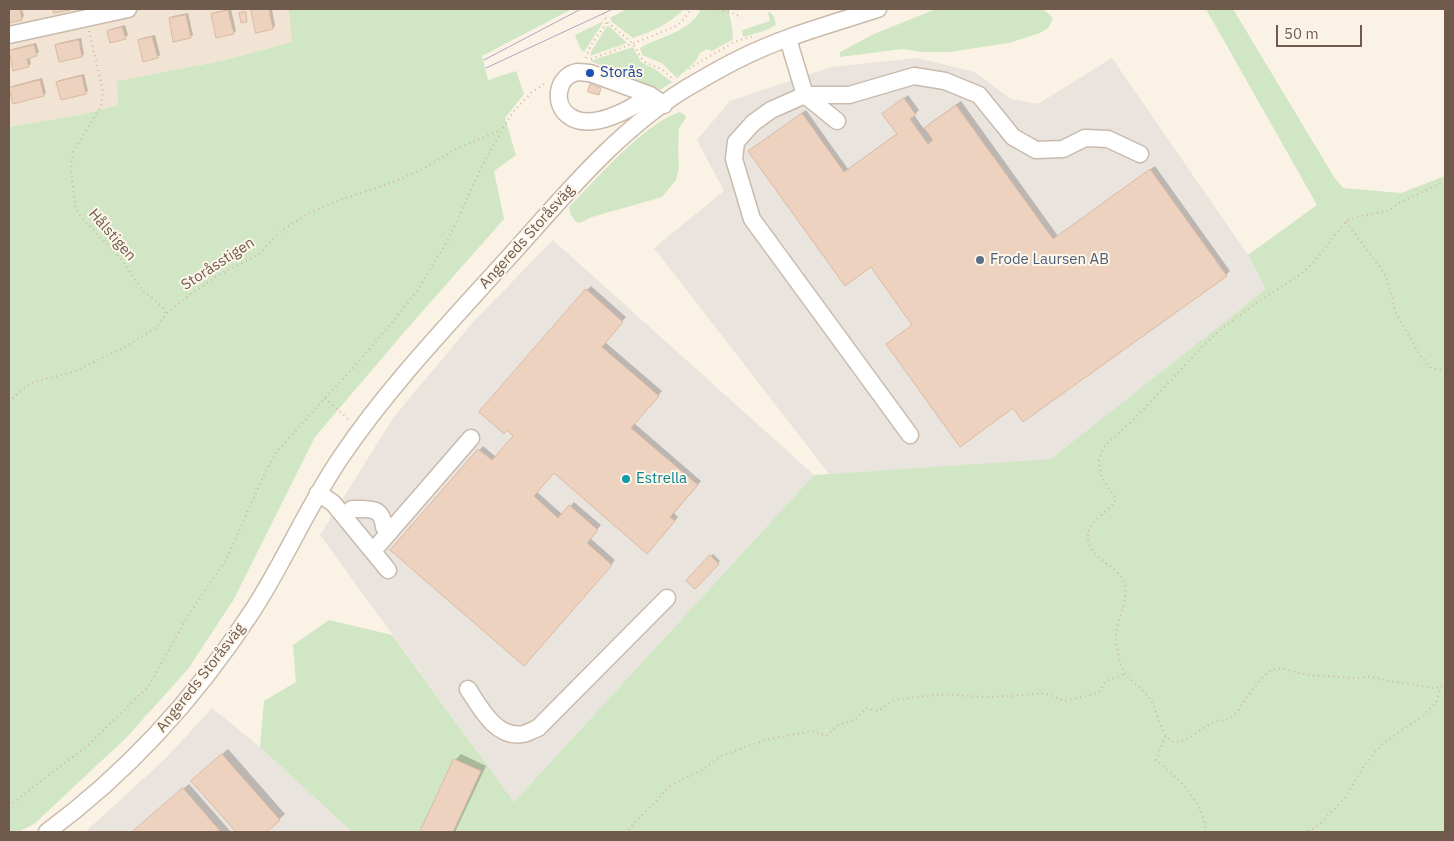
<!DOCTYPE html>
<html>
<head>
<meta charset="utf-8">
<style>
  body { margin:0 }
  #map { position:relative; width:1454px; height:841px; overflow:hidden; background:#faf2e4; font-family:"IBM Plex Sans",sans-serif }
  canvas { display:block }
  .frame { position:absolute; inset:0; border:10px solid #705a4c; pointer-events:none }
  .scale { position:absolute; left:1276px; top:25px; width:86px; height:22px; box-sizing:border-box; border:2px solid #705a4c; border-top:0; padding-left:6px; font-size:15px; line-height:18px; white-space:nowrap; color:#705a4c; -webkit-text-stroke:4px #fdf6ea; paint-order:stroke }
</style>
</head>
<body>
<div id="map">
<canvas width="1454" height="841"></canvas>
<div class="frame"></div>
<div class="scale">50 m</div>
</div>
<script>
const ctx = document.querySelector('canvas').getContext('2d');
ctx.lineJoin = 'round';
function fill(path, color) { ctx.fillStyle = color; ctx.fill(path, 'evenodd'); }
function strokePath(path, color, width, dash) { ctx.strokeStyle = color; ctx.lineWidth = width; ctx.lineCap = dash ? 'butt' : 'round'; ctx.setLineDash(dash || []); ctx.stroke(path); }
function label(font, color, halo, rows, align = 'center') {
  ctx.font = font + ' "IBM Plex Sans",sans-serif'; ctx.lineWidth = 4; ctx.setLineDash([]); ctx.textBaseline = 'middle'; ctx.strokeStyle = halo; ctx.fillStyle = color; for (const [text, x, y, turn = 0] of rows) {
    ctx.save(); ctx.translate(x, y); ctx.rotate((+turn || 0) * Math.PI / 180); ctx.textAlign = isNaN(turn) ? turn : align; if (halo) ctx.strokeText(text, 0, 0); ctx.fillText(text, 0, 0); ctx.restore();
  }
}
fill(new Path2D(`
  M9 9H305L292 42 221 61 117 81 118 105 84 114 9 127Z`), '#f1e4d4');
fill(new Path2D(`
  M917 58 975 72 1011 99 1038 104 1112 58 1248 255 1266 289 1051 460 829 474 654 248 724 191 697 140 730 101 831 67Z
  M553 240 814 475 514 802 320 535 393 418 474 321Z
  M212 708 260 747 352 832H85L165 759Z`), '#eae4de');
fill(new Path2D(`
  M289 9H572L482 56 488 80 516 71 524 94 505 118 516 155 494 171 504 219 406 330 315 437 234 599 188 669 126 738 34 824 18 832H9V127L84 114 118 105 117 81 221 61 292 42Z
  M627 9H684C671 23 651 32 633 38L612 22 610 18Z
  M701 9H729C729 18 735 33 732 40L712 51 707 49 700 53 696 61 677 78 662 63 642 55 640 48C659 37 692 31 701 9Z
  M936 9H1042L1049 14 1053 19 1048 28 1040 33 1009 43 949 52H923L902 49 840 57V52L874 34Z
  M1206 9H1233L1334 177 1343 188 1401 193 1445 176V832H352L260 747 264 701 296 682 293 645 329 620 392 635 514 802 814 475 1051 459 1266 289 1248 255 1317 205Z
  M770 12 774 17 776 25 764 31 743 37 742 31 743 30 770 21 768 13Z
  M604 21 584 52 580 48 575 35Z
  M607 26 610 27 627 43 590 56 592 50Z
  M633 47 641 62 656 70 672 82 660 90 590 61Z
  M680 112 685 115 686 118 679 128 678 151 679 167 676 180 662 197 592 217 580 223 576 222 571 215 569 207C597 179 643 124 680 112Z`), '#d1e6c4');
fill(new Path2D(`
  M9 9H22L24 16 21 19 9 21Z
  M231 9 236 31 233 33 212 15 215 12Z
  M253 9H272L275 26 273 28 252 10Z
  M188 13 193 35 190 37 170 18 173 16Z
  M125 25 128 35 125 38 108 32 111 29Z
  M155 35 160 55 157 57 140 41 142 38Z
  M81 38 84 54 82 56 56 45 59 43Z
  M36 43 39 52 36 55 29 57 31 64 28 66 14 70 9 52 12 49Z
  M84 74 88 91 85 93 57 82 60 80Z
  M42 78 46 93 44 95 10 88 12 86Z
  M908 95 919 110 914 115 924 129 929 124 961 101 1058 236 1155 166 1230 271 1226 275 1013 407 914 325 871 266 754 148 806 110 848 169 898 133 884 114Z
  M591 286 626 317 605 342 662 391 634 423 701 481 674 513 678 517 651 548 554 472 537 492 563 515 574 502 601 525 590 538 615 560 528 661 392 550 483 446 496 457 515 436 587 290Z
  M713 554 720 561 695 587 688 580Z
  M228 749 285 814 265 832H237L193 781Z
  M461 754 486 766 455 832H422L455 760Z
  M189 784 231 832H133Z`), '#0003');
const building = new Path2D(`
  M9 9H20L22 20 9 23Z
  M53 9H71V10L54 13Z
  M251 9H269L273 29 256 33Z
  M228 10 234 34 216 38 211 14Z
  M246 12 247 22 241 23 239 13Z
  M186 15 191 38 173 42 169 18Z
  M122 27 126 39 110 43 107 31Z
  M152 37 158 58 143 62 138 40Z
  M79 40 82 57 59 62 55 45Z
  M34 45 37 56 27 59 29 67 13 71 9 51Z
  M82 76 86 94 61 100 56 82Z
  M40 80 44 96 13 104 9 88Z
  M590 84 601 88 599 95 588 92Z
  M904 98 916 115 910 119 928 144 933 140 924 128 956 105 1053 239 1150 169 1227 276 1023 422 1013 408 960 447 886 344 912 325 871 267 845 286 748 151 802 113 844 172 897 134 882 114Z
  M586 289 623 322 602 347 659 396 631 428 698 485 670 517 675 521 647 554 554 473 534 496 558 518 569 505 598 530 587 543 612 565 524 666 390 550 478 449 492 460 513 436 507 430 504 434 479 412Z
  M710 555 719 564 695 589 686 581Z
  M222 754 280 820 267 832H236L191 781Z
  M454 759 481 771 453 832H420Z
  M183 788 221 832H132Z`);
fill(building, '#ecd2bf');
strokePath(building, '#ddbaa1', 1);
const minor = new Path2D(`
  M9 35 128 9
  M788 39 805 95
  M650 95C632 109 591 132 569 116 552 104 557 75 578 72 582 72 586 73 590 73L650 95 664 105
  M805 95 837 121
  M910 435 752 219 734 159 736 142 753 123 771 110 805 95H849L914 76 945 81 979 95 1013 137 1036 150 1063 149 1085 138 1108 139 1140 154
  M318 493 333 503 388 570
  M344 516 352 509C369 509 382 506 384 527L390 532
  M373 551 471 438
  M468 689C480 707 496 739 523 734 528 733 533 730 538 728L667 598
  M47 832C128 772 196 697 251 613 284 563 307 507 341 457 387 389 444 329 499 268 557 205 611 135 685 89 702 79 719 69 737 60 782 37 831 24 878 9`);
strokePath(minor, '#cabaac', 19);
strokePath(new Path2D(`
  M601 9 607 22 629 40 636 48 641 58 645 62 663 70 674 80
  M713 9 730 12 742 17
  M89 31 103 91 101 106 73 152 71 167 75 205 80 216 121 259 143 291 162 306 166 314
  M586 58 590 47 607 22
  M591 59 653 36 678 25 684 19 691 9
  M689 69 696 64 734 42 753 36
  M1445 181 1401 202 1388 211 1356 217 1346 221 1314 262 1301 274 1255 304 1220 330 1202 347 1142 411 1103 448 1099 461 1102 478 1116 499C1110 513 1088 519 1088 537 1087 560 1122 565 1125 586 1128 605 1114 624 1116 642 1118 652 1120 667 1126 675 1134 684 1146 691 1152 702 1157 712 1163 743 1176 742 1188 742 1201 728 1212 723 1221 719 1228 721 1236 713 1239 711 1240 707 1242 704 1247 697 1264 673 1272 670 1283 665 1293 673 1304 674 1321 677 1337 676 1353 678 1358 678 1363 677 1368 677 1376 677 1383 680 1390 681 1404 683 1418 685 1431 688L1441 687 1445 682
  M1346 222 1385 274 1393 300 1395 311 1419 354 1431 368 1445 371
  M325 398 349 420
  M9 402 17 394 31 383 75 371 125 347 157 327 166 314 188 296 217 276 259 254 281 231 309 213 340 200 394 182 421 170 454 150 501 130
  M1165 736 1156 760C1173 774 1193 792 1201 812 1204 819 1205 826 1206 832
  M9 806 87 746 148 687 189 614 226 560 265 473 276 453 325 398 349 373 395 319 417 291 448 240 484 162 512 113 532 92 547 82
  M624 832 628 830 671 785 704 769 721 756 765 740 813 731 826 736 838 725 855 720 866 708 878 711 894 700 945 694 984 697 1013 696 1044 693 1065 701 1098 693 1106 681 1125 674
  M1303 832 1311 830 1322 822 1345 798 1364 766 1383 743 1420 718 1436 703 1441 687`), '#d1b6a2', 2, [1, 4]);
strokePath(minor, '#fff', 16);
strokePath(new Path2D(`
  M484 60 581 9
  M486 68 613 9`), '#b5a4c2', 1);
for (const [x, y, r, color] of [
  [590,73,5,"#1a4fb4"],
  [980,260,5,"#5c6f8a"],
  [626,479,5,"#0f9aa8"]
]) { const dot = new Path2D(); dot.arc(x, y, r, 0, 2 * Math.PI); ctx.fillStyle = color; ctx.fill(dot); strokePath(dot, '#fdf6ea', 2); }
label('15px', '#164399', '#fdf6ea', [
  ["Storås",600,73]
], 'left');
label('15px', '#705a4c', '#fdf6ea', [
  ["Hålstigen",112,235,49],
  ["Angereds Storåsväg",527,237,-48],
  ["Storåsstigen",218,264,-33],
  ["Angereds Storåsväg",201,678,-52]
]);
label('15px', '#4e5e75', '#fdf6ea', [
  ["Frode Laursen AB",990,260]
], 'left');
label('15px', '#0d838f', '#fdf6ea', [
  ["Estrella",636,479]
], 'left');
</script>
</body>
</html>
